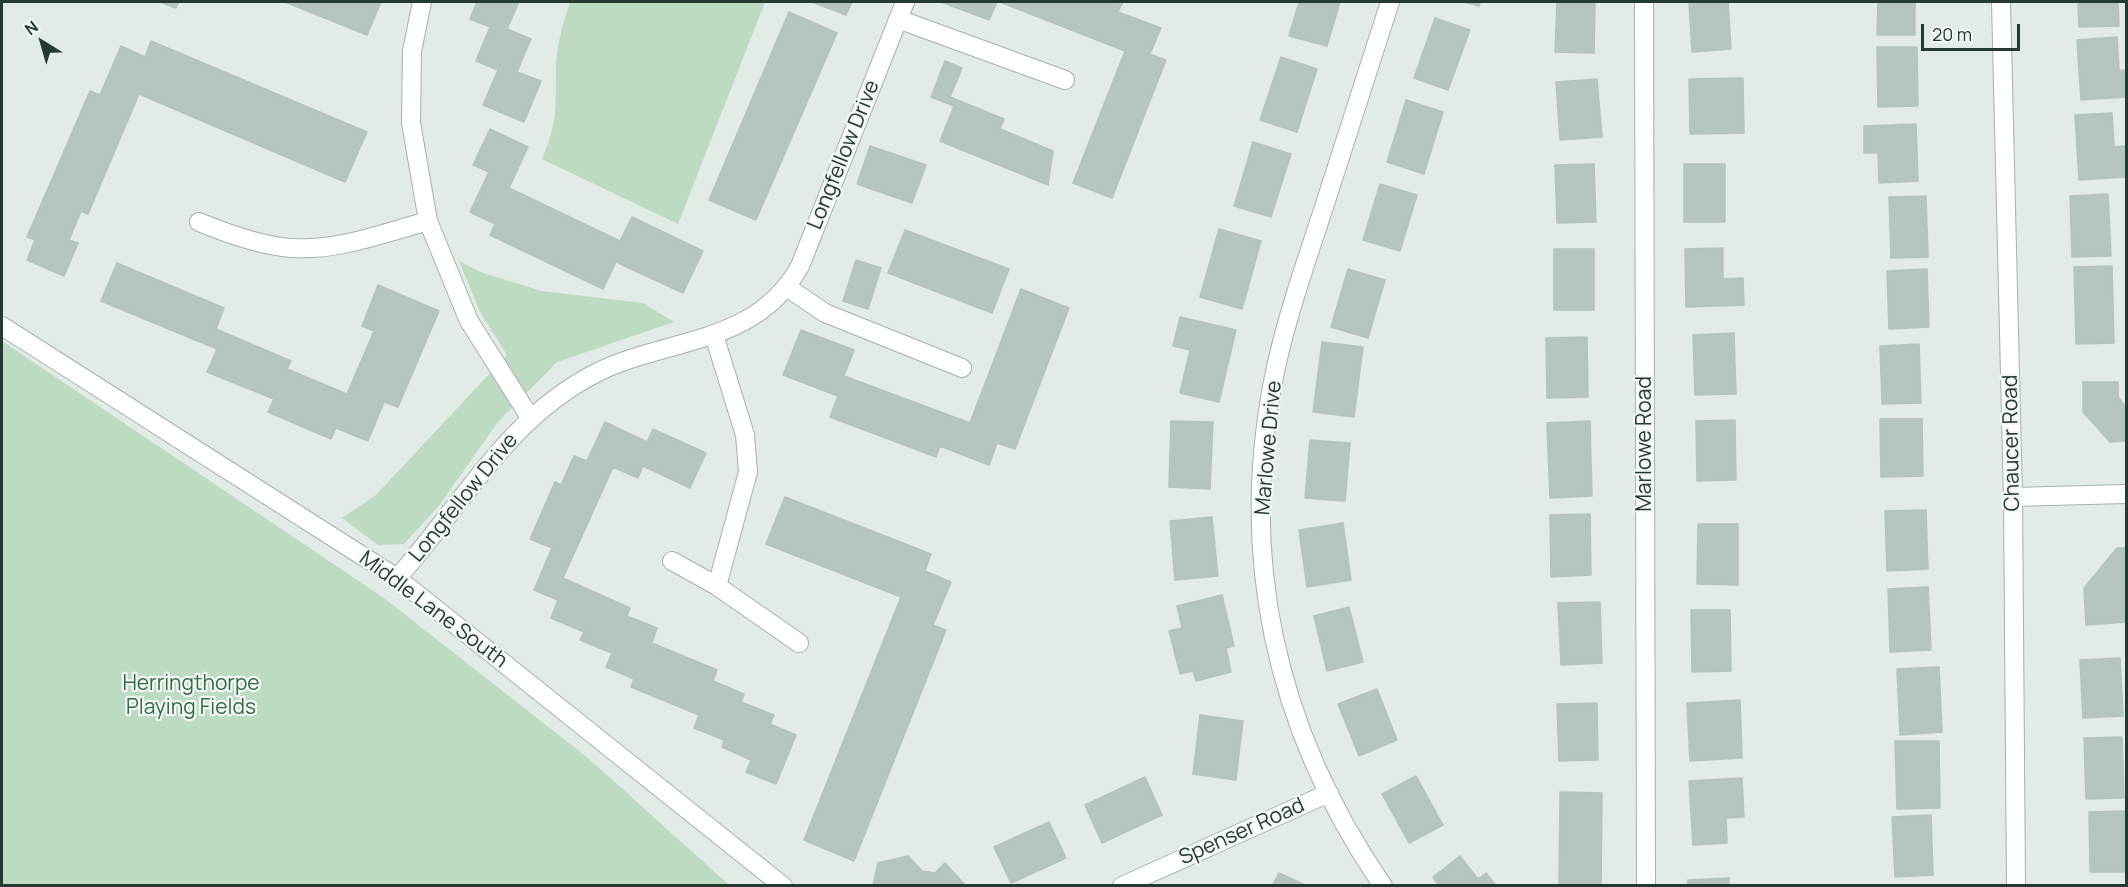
<!DOCTYPE html>
<html>
<head>
<meta charset="utf-8">
<style>
  body { margin:0 }
  #map { position:relative; width:2128px; height:887px; overflow:hidden; background:#e2ebe6; font-family:Manrope,sans-serif }
  canvas { display:block }
  .frame { position:absolute; inset:0; border:3px solid #243a32; pointer-events:none }
  .north { position:absolute; left:12px; top:12px; width:60px; height:60px; -webkit-text-stroke:4px #f2f7f4; paint-order:stroke; rotate:323deg; font-size:16px; font-weight:700; line-height:24px; text-align:center; color:#243a32 }
  .north::after { content:''; display:block; margin:auto; width:21px; height:27px; background:#243a32; clip-path:polygon(50% 0,100% 100%,50% 72%,0 100%) }
  .scale { position:absolute; left:1921px; top:24px; width:99px; height:27px; box-sizing:border-box; border:3px solid #243a32; border-top:0; padding-left:8px; font-size:18px; line-height:21px; white-space:nowrap; color:#243a32; -webkit-text-stroke:4px #f2f7f4; paint-order:stroke }
</style>
</head>
<body>
<div id="map">
<canvas width="2128" height="887"></canvas>
<div class="frame"></div>
<div class="north">N</div>
<div class="scale">20 m</div>
</div>
<script>
const ctx = document.querySelector('canvas').getContext('2d');
ctx.lineJoin = 'round';
function fill(path, color) { ctx.fillStyle = color; ctx.fill(path, 'evenodd'); }
function strokePath(path, color, width, dash) { ctx.strokeStyle = color; ctx.lineWidth = width; ctx.lineCap = dash ? 'butt' : 'round'; ctx.setLineDash(dash || []); ctx.stroke(path); }
function label(font, color, halo, rows, align = 'center') {
  ctx.font = font + ' Manrope,sans-serif'; ctx.lineWidth = 4.5; ctx.setLineDash([]); ctx.textBaseline = 'middle'; ctx.strokeStyle = halo; ctx.fillStyle = color; for (const [text, x, y, turn = 0] of rows) {
    ctx.save(); ctx.translate(x, y); ctx.rotate((+turn || 0) * Math.PI / 180); ctx.textAlign = isNaN(turn) ? turn : align; if (halo) ctx.strokeText(text, 0, 0); ctx.fillText(text, 0, 0); ctx.restore();
  }
}
fill(new Path2D(`
  M570 2H765L678 224 542 159C559 119 555 107 556 66 557 44 563 23 570 2Z
  M459 261 483 273 542 291 643 303 674 322 557 362 498 422 438 507 404 544 378 545 342 518 376 495 507 355 480 312Z
  M2 341 384 598 588 758 729 885H2Z`), '#bddac2');
const building = new Path2D(`
  M160 2H179L176 8Z
  M285 2H381L367 35Z
  M477 2H519L507 29 531 39 517 72 541 81 524 122 483 105 498 70 476 61 490 27 470 19Z
  M812 2H852L846 15Z
  M941 2H997L989 20Z
  M1000 2H1123L1118 12 1161 28 1150 54 1166 60 1112 198 1073 183 1125 51Z
  M1299 2H1340L1327 46 1289 36Z
  M1464 2H1480L1479 6Z
  M1557 2H1595L1594 53 1555 52Z
  M1689 2H1728L1731 49 1692 52Z
  M1878 2H1915V35H1877Z
  M2078 2H2118L2119 26 2079 27Z
  M789 12 837 33 756 220 709 200Z
  M1435 18 1470 30 1448 90 1414 78Z
  M2117 37 2119 71 2126 70V97L2081 100 2077 40Z
  M151 41 367 132 345 182 139 94 88 214 81 211 69 240 78 243 64 276 27 260 35 240 27 237 90 91 100 95 121 46 145 57Z
  M1877 47H1917L1918 106 1878 107Z
  M1281 57 1317 69 1297 132 1260 120Z
  M945 61 962 68 950 97 1004 119 1000 129 1053 151 1048 185 940 141 954 106 931 97Z
  M1743 78 1744 133 1690 134 1689 79Z
  M1597 79 1602 137 1560 140 1556 82Z
  M1406 100 1443 112 1424 174 1387 162Z
  M2112 113 2114 147 2125 146 2126 177 2079 180 2075 115Z
  M1916 124 1918 181 1879 183 1878 153H1864V126Z
  M490 129 528 147 509 188 620 241 632 217 703 251 683 293 616 262 603 289 490 235 495 224 470 212 489 172 473 165Z
  M1253 142 1291 154 1271 217 1234 206Z
  M870 146 926 165 912 203 857 184Z
  M1594 164 1596 222 1557 223 1555 165Z
  M1684 164H1725V222H1684Z
  M1380 184 1417 195 1400 251 1363 240Z
  M2108 194 2111 256 2072 257 2070 196Z
  M1926 196 1928 257 1891 258 1889 197Z
  M1219 229 1261 241 1242 309 1200 297Z
  M905 230 1009 269 992 313 888 273Z
  M1723 248V279L1743 278 1744 305 1686 307 1685 249Z
  M1554 249H1594V310H1554Z
  M856 260 881 268 868 309 843 301Z
  M117 263 224 308 216 329 291 361 287 369 347 394 374 331 362 326 378 285 439 311 398 407 384 402 368 441 336 428 331 439 268 412 274 399 207 372 217 349 101 301Z
  M2112 266 2114 343 2076 344 2074 267Z
  M1348 269 1385 280 1368 338 1331 327Z
  M1927 269 1929 327 1889 329 1887 271Z
  M1021 289 1069 308 1015 449 997 443 989 465 940 446 936 457 830 417 838 396 783 375 801 330 854 350 844 376 970 423Z
  M1180 317 1236 330 1219 402 1180 393 1190 350 1173 346Z
  M1734 333 1736 394 1695 395 1693 335Z
  M1587 337 1588 397 1547 398 1546 338Z
  M1322 342 1363 347 1354 417 1313 412Z
  M1919 344 1921 403 1882 404 1880 346Z
  M2083 382H2118V397L2126 407V441L2110 442 2083 412Z
  M1880 419H1922L1923 476 1881 477Z
  M1735 420 1736 480 1697 481 1696 421Z
  M1171 421 1213 422 1210 489 1169 487Z
  M1590 421 1592 496 1550 498 1547 423Z
  M605 422 647 442 653 429 706 453 690 488 643 466 638 478 613 467 563 578 630 608 627 616 657 628 652 643 717 670 713 681 744 694 741 702 774 715 770 724 796 735 776 784 746 772 751 760 722 747 724 740 694 728 699 715 631 687 634 679 606 667 612 653 580 640 584 632 551 618 558 600 534 590 552 548 530 539 555 482 561 485 574 456 587 461Z
  M1310 440 1350 443 1345 501 1305 498Z
  M785 497 931 554 925 571 951 582 933 625 946 630 854 861 804 840 901 597 766 544Z
  M1926 510 1928 569 1887 571 1885 511Z
  M1590 514 1591 575 1551 577 1550 515Z
  M1212 517 1218 576 1175 580 1170 521Z
  M1343 523 1351 580 1307 587 1299 530Z
  M1698 524H1738V585L1697 584Z
  M2117 548H2126V586H2124L2126 622 2086 625 2084 588Z
  M1928 587 1931 650 1890 652 1888 589Z
  M1222 595 1234 646 1226 648 1231 672 1196 681 1193 671 1180 674 1169 631 1182 628 1177 606Z
  M1600 602 1602 663 1561 665 1558 603Z
  M1349 607 1363 662 1327 671 1314 616Z
  M1691 610H1730L1731 671 1692 672Z
  M2120 658 2123 716 2083 718 2080 660Z
  M1939 667 1942 732 1900 735 1897 669Z
  M1377 689 1397 740 1359 756 1338 704Z
  M1740 700 1742 758 1690 761 1687 703Z
  M1597 703 1598 760 1559 761 1557 704Z
  M1200 715 1243 721 1236 780 1193 774Z
  M2122 737 2124 798 2086 799 2084 738Z
  M1895 741H1939L1940 808 1897 809Z
  M1416 776 1443 825 1409 843 1382 794Z
  M1145 777 1162 815 1102 843 1085 805Z
  M1742 778 1744 817 1726 818 1727 843 1693 845 1689 781Z
  M1560 792 1602 793 1601 886H1559Z
  M2126 811V872H2090L2089 812Z
  M1931 815 1933 875 1895 877 1892 817Z
  M1049 822 1066 858 1011 883 994 847Z
  M908 856 922 871 935 873 945 863 966 886H873L878 863Z
  M1460 856 1478 879 1486 873 1496 886H1439L1433 877Z
  M1279 873 1307 886H1272Z
  M1729 878V886H1688V880Z`);
fill(building, '#b7c5bf');
strokePath(building, '#b5c3bc', 1.5);
const minor = new Path2D(`
  M422 2 412 51 411 123 428 221 469 321 531 419
  M1644 2 1646 886
  M2001 2 2013 497 2016 886
  M898 19 1065 80
  M199 222C228 234 261 246 292 248 338 251 384 233 428 221
  M788 288 825 313 962 368
  M2 326 397 578 783 886
  M714 335 745 435 748 472 717 586
  M2013 497 2126 494
  M672 561 717 586 799 643
  M397 578C462 506 506 419 596 373 668 337 756 346 800 266L905 2
  M1122 886 1329 793
  M1383 886C1275 729 1236 553 1276 367 1288 313 1306 262 1323 210 1345 141 1368 71 1390 2`);
strokePath(minor, '#a5b2ac', 20);
strokePath(minor, '#fff', 18);
label('21px', '#243a32', '#f2f7f4', [
  ["Longfellow Drive",844,155,-68],
  ["Chaucer Road",2012,443,-91],
  ["Marlowe Road",1645,444,-90],
  ["Marlowe Drive",1269,448,-85],
  ["Longfellow Drive",464,498,-51],
  ["Middle Lane South",433,610,37],
  ["Spenser Road",1242,832,-24]
]);
label('21px', '#326d44', '#f2f7f4', [
  ["Herringthorpe",191,684],
  ["Playing Fields",191,708]
]);
</script>
</body>
</html>
